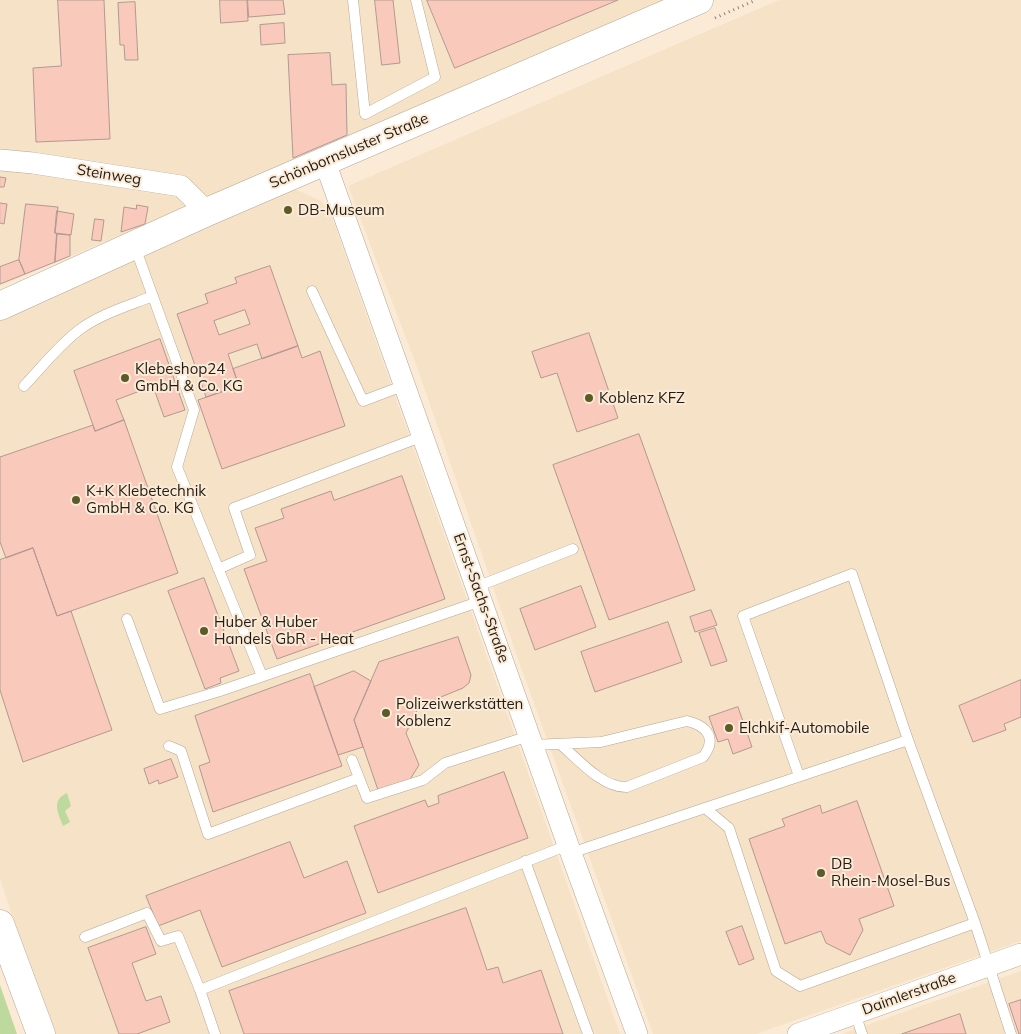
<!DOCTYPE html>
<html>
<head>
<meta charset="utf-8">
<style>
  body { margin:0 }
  canvas { display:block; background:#fbebd6 }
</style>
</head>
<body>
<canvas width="1021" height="1034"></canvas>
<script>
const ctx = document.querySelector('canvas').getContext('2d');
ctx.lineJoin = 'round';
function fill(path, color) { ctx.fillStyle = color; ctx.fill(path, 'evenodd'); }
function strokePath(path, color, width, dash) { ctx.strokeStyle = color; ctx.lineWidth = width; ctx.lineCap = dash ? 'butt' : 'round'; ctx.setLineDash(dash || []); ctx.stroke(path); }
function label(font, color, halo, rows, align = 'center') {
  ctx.font = font + ' Mulish,sans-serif'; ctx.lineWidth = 4; ctx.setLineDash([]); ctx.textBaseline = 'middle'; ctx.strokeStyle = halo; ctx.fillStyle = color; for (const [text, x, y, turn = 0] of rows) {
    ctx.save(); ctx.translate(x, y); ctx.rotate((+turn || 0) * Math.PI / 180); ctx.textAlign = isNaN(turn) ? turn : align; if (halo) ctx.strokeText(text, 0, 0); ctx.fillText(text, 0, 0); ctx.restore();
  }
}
fill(new Path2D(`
  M0 0H667L168 215 0 286Z
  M779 0H1021V941L756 1034H653L518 659 417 367 348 186Z
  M297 190 321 201 332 217 620 1034H56L16 927 0 879V316L283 191Z
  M1021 971V1034H841Z`), '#f6e2c6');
fill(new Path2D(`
  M67 793 71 806 65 811 70 822 63 826C58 813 51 800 67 793Z
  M0 985 17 1034H0Z`), '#bdd99d');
const building = new Path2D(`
  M58 0H104L110 139 36 142 33 68 61 66Z
  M220 0H247L248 21 221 23Z
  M248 0H283L285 14 249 17Z
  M375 0H393L400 63 382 65Z
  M427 0H618L455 68Z
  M135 2 138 60H125L124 45H120L118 3Z
  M284 23 285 43 261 45 260 25Z
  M330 53 332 85 346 84 347 135 293 158 288 55Z
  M0 177 6 178 4 187H0Z
  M0 203 7 204 4 224 0 223Z
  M26 204 58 207 55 233 57 234 55 262 25 274 19 260Z
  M137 205 148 207 145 224 121 232 124 207 136 209Z
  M57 211 74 214 71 235 55 233Z
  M95 219 104 220 101 241 92 240Z
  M57 234 70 235V256L55 262Z
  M19 260 25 274 0 284V267Z
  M270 266 298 346 262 359 257 344 228 354 239 386 206 397 177 314 208 303 205 294 237 283 235 278ZM245 310 250 324 219 335 214 321Z
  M589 333 618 418 577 432 557 373 541 378 532 352Z
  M160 339 185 410 164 417 153 386 116 400 124 420 95 431 74 371Z
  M298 346 302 358 320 351 345 426 222 469 198 400 239 386 233 369Z
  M124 420 178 573 57 616 33 548 6 558 0 542V457L93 425 95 431Z
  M639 434 695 590 609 620 553 465Z
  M402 476 445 599 277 659 244 569 267 561 255 528 284 518 281 509 331 491 334 500Z
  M33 548 57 616 71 611 112 730 23 762 0 690V560Z
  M204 578 239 671 220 678 221 683 205 689 168 591Z
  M581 586 596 627 535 650 520 609Z
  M711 610 717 625 695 632 690 617Z
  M668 622 682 662 595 692 581 652Z
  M715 628 727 661 711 666 699 633Z
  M458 637 471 675 469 683 463 688 419 706 406 733 419 765 409 781 378 790 354 720 379 662Z
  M354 671 371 681 354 720 363 747 338 755 314 687Z
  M310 674 342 766 213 812 199 766 210 762 195 716Z
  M1021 680V717L1004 724 1006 730 973 742 959 706Z
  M738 707 752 747 733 754 728 739 718 742 709 717Z
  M171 759 178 777 159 784 158 780 149 784 144 769Z
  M504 772 528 838 378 893 354 826 425 800 428 807 439 803 438 796Z
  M857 801 894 906 859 919 863 930 850 955 826 943 821 931 785 944 749 839 785 826 782 819 820 805 822 813Z
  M290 842 304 878 347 861 366 913 222 967 200 910 158 926 146 896Z
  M466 908 487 970 498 967 503 983 541 970 563 1034H244L229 991Z
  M742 926 754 959 739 965 726 932Z
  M146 927 156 954 132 963 146 1001 161 996 170 1022 137 1034H119L88 948Z
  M1021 1000V1034H1019L1009 1004Z
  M960 1014 966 1034H902Z`);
fill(building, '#f9c9bb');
strokePath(building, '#b39992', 1);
const lane = new Path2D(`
  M353 0 365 114 435 77 416 0
  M135 247 194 410 177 467 262 676
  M312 291 363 401 405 385
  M24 386C42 367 58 346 79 330 100 314 128 306 153 296
  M218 569 250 555 234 508 423 436
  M476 587 573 549
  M127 619 160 709 220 691 481 601
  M532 745 601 742 687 721C708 726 717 739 703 757L627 787C602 788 578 759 560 744
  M169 746 181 751 208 834 359 778
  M352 760 367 798 423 780 445 763 529 736
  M799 776 743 616 852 574 908 740 975 923
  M705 808 908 740
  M571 853 705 808 729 828 776 971 800 986 975 923 1011 1034
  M525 861 588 1034
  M85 937 147 913 161 941 178 936 200 990
  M855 1013 862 1034
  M215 1034 200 990 568 845`);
const street = new Path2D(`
  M0 160 33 163 181 186 207 212
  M325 162 568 845 637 1034
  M798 1034 1021 954`);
const secondary = new Path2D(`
  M0 306 207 212 699 0
  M0 924 41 1034`);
strokePath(lane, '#b6a793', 11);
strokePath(street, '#b6a793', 22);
strokePath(secondary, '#b6a793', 29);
strokePath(new Path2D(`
  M715 18 756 0`), '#857b6d', 3, [1, 4]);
strokePath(lane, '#fff', 10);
strokePath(street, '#fff', 21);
strokePath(secondary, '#fff', 28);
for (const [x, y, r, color] of [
  [288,210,5,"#5c5b28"],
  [125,378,5,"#5c5b28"],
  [589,398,5,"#5c5b28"],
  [76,500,5,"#5c5b28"],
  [204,631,5,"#5c5b28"],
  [386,713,5,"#5c5b28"],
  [729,728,5,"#5c5b28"],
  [821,873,5,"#5c5b28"]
]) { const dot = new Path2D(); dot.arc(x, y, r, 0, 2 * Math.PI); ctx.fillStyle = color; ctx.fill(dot); strokePath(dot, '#fbebd6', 2); }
label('15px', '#211b14', '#fbebd6', [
  ["Schönbornsluster Straße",349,151,-23],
  ["Steinweg",109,175,9],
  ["Ernst-Sachs-Straße",481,598,70],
  ["Daimlerstraße",909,994,-20]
]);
label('15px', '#211b14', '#fbebd6', [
  ["DB-Museum",298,210],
  ["Klebeshop24",135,369],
  ["GmbH & Co. KG",135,386],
  ["Koblenz KFZ",599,398],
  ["K+K Klebetechnik",86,491],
  ["GmbH & Co. KG",86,508],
  ["Huber & Huber",214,622],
  ["Handels GbR - Heat",214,639],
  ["Polizeiwerkstätten",396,704],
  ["Koblenz",396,721],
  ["Elchkif-Automobile",739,728],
  ["DB",831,864],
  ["Rhein-Mosel-Bus",831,881]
], 'left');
</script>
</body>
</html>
